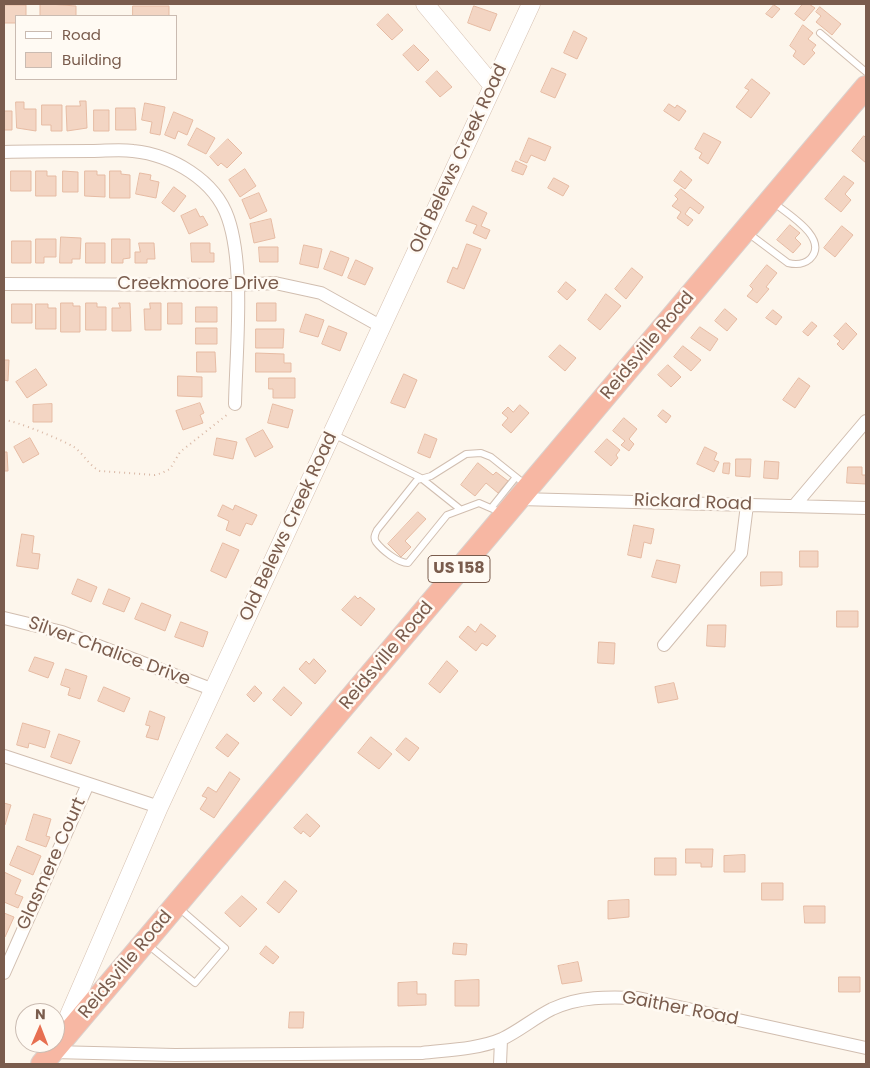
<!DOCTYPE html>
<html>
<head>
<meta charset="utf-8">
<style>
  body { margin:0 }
  #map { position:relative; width:870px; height:1068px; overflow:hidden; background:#fdf6ec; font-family:Poppins,sans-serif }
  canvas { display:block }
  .frame { position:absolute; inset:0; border:5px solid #7a5c4d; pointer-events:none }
  .legend { position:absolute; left:15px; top:15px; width:162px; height:65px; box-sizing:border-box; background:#fffaf3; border:1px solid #cabbb1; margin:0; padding:6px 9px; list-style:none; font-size:15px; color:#7a5c4d }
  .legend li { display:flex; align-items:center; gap:10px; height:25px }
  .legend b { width:25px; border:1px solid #cabbb1 }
  .north { position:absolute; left:15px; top:1003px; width:50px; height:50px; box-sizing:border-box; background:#fffaf3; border:1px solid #cabbb1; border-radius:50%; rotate:1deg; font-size:14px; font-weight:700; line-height:20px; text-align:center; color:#7a5c4d }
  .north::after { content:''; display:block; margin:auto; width:18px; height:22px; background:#e76f51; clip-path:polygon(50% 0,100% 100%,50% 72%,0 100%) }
</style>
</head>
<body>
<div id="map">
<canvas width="870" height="1068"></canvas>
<div class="frame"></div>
<ul class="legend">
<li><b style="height:6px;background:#fff"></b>Road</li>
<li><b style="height:14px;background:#f3d5c3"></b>Building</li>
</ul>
<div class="north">N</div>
</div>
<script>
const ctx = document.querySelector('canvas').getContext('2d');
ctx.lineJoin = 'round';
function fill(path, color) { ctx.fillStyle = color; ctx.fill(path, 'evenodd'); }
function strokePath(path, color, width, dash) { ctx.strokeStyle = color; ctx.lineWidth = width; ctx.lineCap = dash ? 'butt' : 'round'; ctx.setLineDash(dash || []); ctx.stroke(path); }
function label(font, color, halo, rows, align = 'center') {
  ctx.font = font + ' Poppins,sans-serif'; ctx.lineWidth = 5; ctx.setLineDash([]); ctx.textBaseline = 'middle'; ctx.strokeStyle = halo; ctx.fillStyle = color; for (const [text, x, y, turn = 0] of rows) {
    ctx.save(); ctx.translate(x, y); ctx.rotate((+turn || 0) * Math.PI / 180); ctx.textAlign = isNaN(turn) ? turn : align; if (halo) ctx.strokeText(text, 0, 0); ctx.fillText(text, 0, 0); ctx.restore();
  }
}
const building = new Path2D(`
  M49 4 76 6V16H40V5Z
  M803 4H809L815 8 804 21 795 14Z
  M4 5H26V16H16V23H4Z
  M774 5 780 9 772 18 766 14Z
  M133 6H169V16H133Z
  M474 6 497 14 490 31 468 23Z
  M820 7 841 24 832 35 816 22 821 16 816 12Z
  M388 14 403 30 392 40 377 25Z
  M803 25 813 33 808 39 816 45 812 50 815 53 804 65 793 56 796 51 790 46Z
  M574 31 587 38 577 59 564 53Z
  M414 45 429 60 418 71 403 55Z
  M552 68 566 74 555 98 541 92Z
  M437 71 452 87 440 97 426 82Z
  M752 79 770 93 751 118 736 107 749 90 745 88Z
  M80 101H86L87 128 67 131 66 106H80Z
  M16 102H24V109H36V131L17 128Z
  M145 103 165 107 160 135 150 133 152 122 142 120Z
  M669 104 675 108 677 105 686 111 679 121 664 111Z
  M42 105H62V131H51V125H42Z
  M116 108H135L136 130H116Z
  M94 110H109V131H94Z
  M4 111H12V130H4Z
  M174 112 193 120 187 135 178 131 175 139 165 135Z
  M197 128 215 138 206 154 188 145Z
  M704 133 721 142 708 164 699 158 702 153 695 149Z
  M864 136 866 138V163L852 151Z
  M529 138 551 147 545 161 531 155 527 163 520 160Z
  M228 139 242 153 227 168 221 163 218 166 210 157Z
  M516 161 527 166 523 175 512 171Z
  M245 169 256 186 240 197 229 180Z
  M11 171H31V191H11Z
  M36 171H47V176H56V196H36Z
  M63 171 78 172V192H63Z
  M85 171H97V175H105V197L85 196Z
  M110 171H121V174L130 175V198H110Z
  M681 171 692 180 685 189 674 181Z
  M140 173 151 175 150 180 159 182 156 198 136 194Z
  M844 176 854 183 845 194 851 200 841 212 825 199Z
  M554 178 569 186 563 196 548 188Z
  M174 187 186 196 174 212 162 203Z
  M681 189 704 207 699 214 690 207 685 214 693 220 688 226 677 218 681 212 672 206 678 199 675 196Z
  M259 193 267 211 250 219 242 200Z
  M473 206 487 213 481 226 490 230 486 239 473 233 477 225 466 221Z
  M196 209 200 217 203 216 208 225 189 234 181 216Z
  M271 219 275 238 254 243 250 224Z
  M790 225 800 233 795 238 801 244 793 253 777 240Z
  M842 226 853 235 835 257 824 248Z
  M61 237 81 238 80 259H72V263H60Z
  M36 239H56V257H44V263H36Z
  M112 239H130V258L123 259V263H112Z
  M12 241H31V263H12Z
  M86 243H105V263H86Z
  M139 243H154L155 259H147V263H135V252H140Z
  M191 243H210V253H214V262H192Z
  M467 244 481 249 464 289 447 282 453 267 457 269Z
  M304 245 322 249 318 268 300 264Z
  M259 247H278V262H260Z
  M331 251 349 258 342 276 324 269Z
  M356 260 373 268 365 285 348 278Z
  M767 265 777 273 766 287 769 289 757 303 747 296 753 289 750 286Z
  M632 268 643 277 626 299 615 289Z
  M566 282 576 290 567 300 558 292Z
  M606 294 621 306 600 330 588 320Z
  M61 303H73V306H80V332H61Z
  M86 303H97V307H106V330H86Z
  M119 303H130L131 331H112V308H120Z
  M150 303H161V330H145L144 309H150Z
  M168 303H182V324H168Z
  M257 303H276V321H257Z
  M12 304H32V323H12Z
  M36 304H48V308H56V329H36Z
  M196 307H217V322H196Z
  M725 309 737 319 727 331 715 321Z
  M773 310 782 317 776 325 766 318Z
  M306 314 324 320 318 337 300 332Z
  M812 322 817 326 808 336 803 332Z
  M846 323 857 334 843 350 837 344 840 341 834 336Z
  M329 326 347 333 340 351 322 344Z
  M700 327 718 339 710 351 691 338Z
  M196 328H217V344H196Z
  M256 329H284L283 348H256Z
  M560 345 576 358 565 371 549 357Z
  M683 346 701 360 691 371 674 357Z
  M197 352H215L216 372H197Z
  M256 353 284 354V363H291V372H256Z
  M4 360H9L8 381 4 380Z
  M668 365 681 377 671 387 658 375Z
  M36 369 47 385 27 398 16 382Z
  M404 374 417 380 405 408 391 403Z
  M178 376 202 377V397L178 396Z
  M269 378H295V398H273V389H269Z
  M799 378 810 386 795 408 783 400Z
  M200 403 204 413 200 415 203 423 183 430 176 411Z
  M52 404V422H33V405Z
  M273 404 293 410 288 428 268 423Z
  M520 405 529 413 511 433 502 425 508 418 502 413 508 407 513 412Z
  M663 410 671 416 666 423 658 416Z
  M624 418 637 429 629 439 634 444 629 451 621 445 625 441 613 431Z
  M263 430 273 447 255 457 246 439Z
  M425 434 437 439 430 458 418 453Z
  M30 438 39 454 23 463 14 447Z
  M217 438 237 442 233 459 214 455Z
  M607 439 620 450 616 455 618 458 611 466 595 452Z
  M705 447 717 453 714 460 719 462 714 472 697 464Z
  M4 452H7L8 471H4Z
  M736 459H751L750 477 736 476Z
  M765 461 779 462 778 479 764 478Z
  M478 463 493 475 496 472 508 481 498 493 486 483 475 496 461 485Z
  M724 463H730L729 474 723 473Z
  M848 467H862V475H866V484L847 483Z
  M223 505 233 510 235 505 257 515 252 525 246 523 240 536 226 530 229 521 218 516Z
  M418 512 426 519 405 541 411 547 401 557 388 544Z
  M634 525 654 529 651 544 644 542 641 558 628 555Z
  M22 534 34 536 32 553 40 554 38 569 17 566Z
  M223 543 239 550 226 578 211 571Z
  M800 551H818V567H800Z
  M657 560 680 565 676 583 652 577Z
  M761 572H782V585L761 586Z
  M78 579 97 587 91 602 72 594Z
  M109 589 130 598 124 612 103 604Z
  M355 596 358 599 360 597 375 609 361 626 342 610Z
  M142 603 171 615 165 631 135 619Z
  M837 611H858V627H837Z
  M181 622 208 632 203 647 175 637Z
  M481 624 496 636 487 646 482 643 476 651 459 637 468 626 475 632Z
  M708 625H726L725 647 707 646Z
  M599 642 615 643 614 664 598 663Z
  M35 657 54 663 48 678 29 671Z
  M314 659 326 671 315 684 299 669 306 661 309 664Z
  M447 661 458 671 440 693 429 684Z
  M66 669 87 676 80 699 68 695 70 688 61 685Z
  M674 683 678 699 658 703 655 687Z
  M255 686 262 693 254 702 247 695Z
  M104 687 130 698 124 712 98 701Z
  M284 687 302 703 291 716 273 700Z
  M150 711 165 717 158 740 146 737 150 726 146 725Z
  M23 723 50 731 45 748 29 743 28 748 17 745Z
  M59 734 80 741 71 764 51 757Z
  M227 734 239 743 228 757 216 748Z
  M371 737 392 754 379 769 358 753Z
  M406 738 419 748 409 761 396 750Z
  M230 772 240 779 214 818 200 809 207 798 202 796 208 787 216 792Z
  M4 803 11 805 5 825H4Z
  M34 814 51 819 46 836 50 837 46 847 26 840Z
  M307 814 320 826 310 837 303 831 301 834 294 828Z
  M18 846 41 856 33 875 10 865Z
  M686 849H713L712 867H701V863H686Z
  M745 855V872H724V856Z
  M655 858H676V875H655Z
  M4 872 21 880 15 894 23 897 18 908 4 902Z
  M285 881 297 891 279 913 267 903Z
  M762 883H783V900H762Z
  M242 896 257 909 240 927 225 913Z
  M629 900V917L608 919V901Z
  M804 906H825V923H805Z
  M4 913 14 917 5 937 4 936Z
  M454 943 467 944 466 955 453 954Z
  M266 946 279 957 273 964 260 954Z
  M578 962 582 981 562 984 558 966Z
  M839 977H860V992H839Z
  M479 980V1006H455V981Z
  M417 982V994H426V1005L398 1006V983Z
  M290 1012H304L303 1028H289Z`);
fill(building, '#f3d5c3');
strokePath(building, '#e6bba3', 1);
const lane = new Path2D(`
  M820 33 866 72
  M748 233 788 263C796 265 803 265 810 259 830 239 788 214 774 203
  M333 434 421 478 460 509
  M492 507 516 477
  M502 513 479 503 447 515 408 563C398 563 382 550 376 542 373 538 375 534 377 530L417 480 431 476 466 454 481 453 491 457 526 485
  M148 945 195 983 225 948 179 908`);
const street = new Path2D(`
  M4 152C33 151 62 151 91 151 105 151 120 149 133 151 172 155 215 180 228 218 245 267 236 351 235 404
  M4 284 237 285 275 283 321 293 382 327
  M519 499 866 508
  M794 506 866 421
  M4 618 62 632 214 690
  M664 645 741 553 747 505
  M4 756 159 807
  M4 973 88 784
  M53 1052 175 1055 422 1053C448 1050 479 1049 502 1039 519 1031 534 1018 552 1009 580 996 608 997 638 998L866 1048
  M500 1064 501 1040`);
const secondary = new Path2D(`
  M425 4 493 86
  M60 1036 159 807 531 4`);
const highway = new Path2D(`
  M42 1064 866 87`);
strokePath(lane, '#d1beb0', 8);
strokePath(street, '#d1beb0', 14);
strokePath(secondary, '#d6c0b0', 19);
strokePath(highway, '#dad1cd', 24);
strokePath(new Path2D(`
  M4 420C17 421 62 440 74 447 84 454 89 466 100 471L155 475 162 473 170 469 180 452 228 414`), '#d9b8a5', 2, [1, 4]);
strokePath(lane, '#fff', 6);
strokePath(street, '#fff', 12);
strokePath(secondary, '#fff', 18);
strokePath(highway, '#f7b7a3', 22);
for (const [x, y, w] of [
  [459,569,62]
]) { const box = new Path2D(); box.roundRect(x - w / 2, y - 13.5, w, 27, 4); ctx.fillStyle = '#fffaf3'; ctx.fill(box); strokePath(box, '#7a5c4d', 1); }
label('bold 16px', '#7a5c4d', null, [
  ["US 158",459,569]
]);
label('18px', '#7a5c4d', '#fffaf3', [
  ["Old Belews Creek Road",459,159,-65],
  ["Creekmoore Drive",198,284],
  ["Reidsville Road",648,346,-50],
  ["Rickard Road",693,503,2],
  ["Old Belews Creek Road",289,527,-65],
  ["Silver Chalice Drive",109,652,20],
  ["Reidsville Road",387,656,-50],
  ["Glasmere Court",52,864,-66],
  ["Reidsville Road",126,965,-50],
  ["Gaither Road",680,1009,11]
]);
</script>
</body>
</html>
